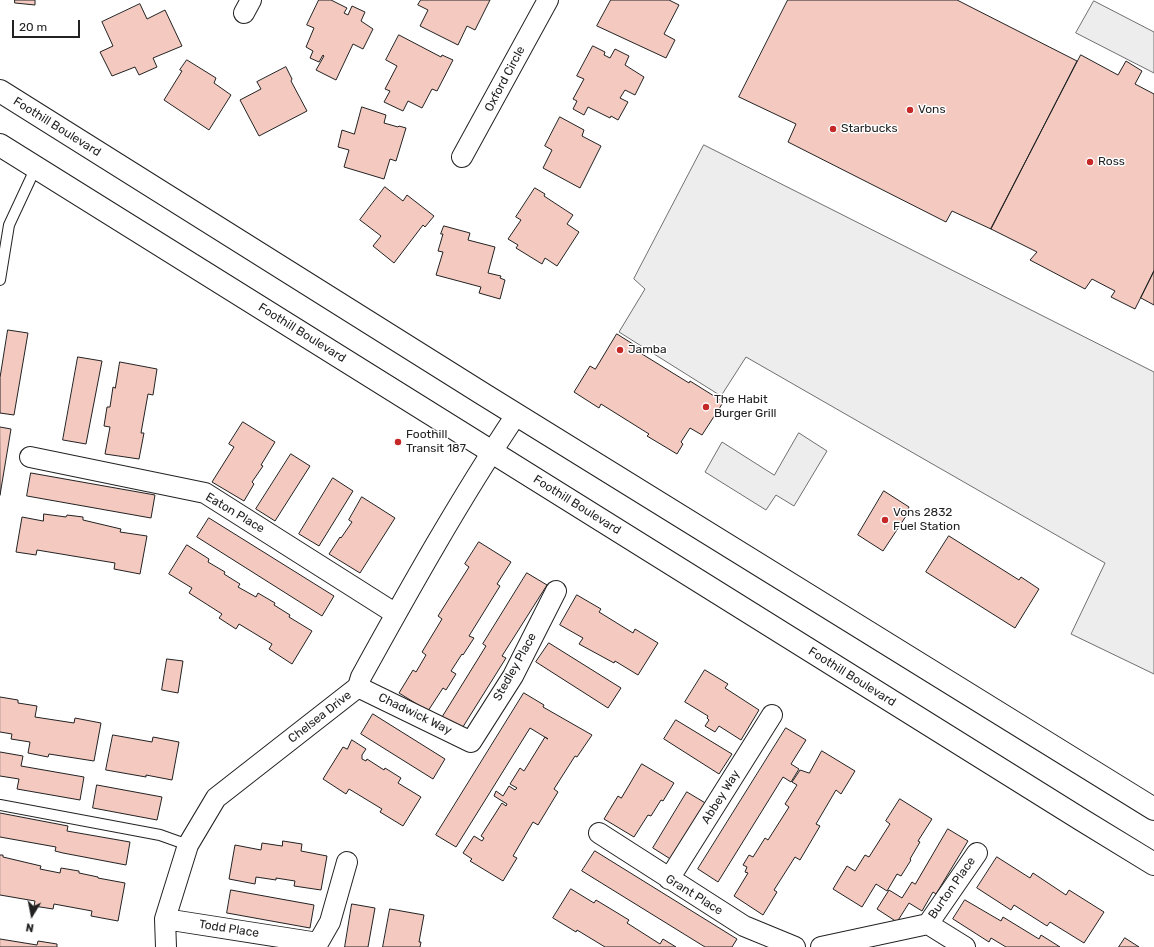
<!DOCTYPE html>
<html>
<head>
<meta charset="utf-8">
<style>
  body { margin:0 }
  #map { position:relative; width:1154px; height:947px; overflow:hidden; background:#fff; font-family:Rubik,sans-serif }
  canvas { display:block }
  .north { position:absolute; left:12px; top:895px; width:40px; height:40px; -webkit-text-stroke:3px #fff; paint-order:stroke; rotate:190deg; font-size:11px; font-weight:700; line-height:16px; text-align:center; color:#222 }
  .north::after { content:''; display:block; margin:auto; width:14px; height:18px; background:#222; clip-path:polygon(50% 0,100% 100%,50% 72%,0 100%) }
  .scale { position:absolute; left:12px; top:20px; width:68px; height:18px; box-sizing:border-box; border:2px solid #222; border-top:0; padding-left:5px; font-size:12px; line-height:14px; white-space:nowrap; color:#222; -webkit-text-stroke:3px #fff; paint-order:stroke }
</style>
</head>
<body>
<div id="map">
<canvas width="1154" height="947"></canvas>
<div class="north">N</div>
<div class="scale">20 m</div>
</div>
<script>
const ctx = document.querySelector('canvas').getContext('2d');
ctx.lineJoin = 'round';
function fill(path, color) { ctx.fillStyle = color; ctx.fill(path, 'evenodd'); }
function strokePath(path, color, width, dash) { ctx.strokeStyle = color; ctx.lineWidth = width; ctx.lineCap = dash ? 'butt' : 'round'; ctx.setLineDash(dash || []); ctx.stroke(path); }
function label(font, color, halo, rows, align = 'center') {
  ctx.font = font + ' Rubik,sans-serif'; ctx.lineWidth = 3; ctx.setLineDash([]); ctx.textBaseline = 'middle'; ctx.strokeStyle = halo; ctx.fillStyle = color; for (const [text, x, y, turn = 0] of rows) {
    ctx.save(); ctx.translate(x, y); ctx.rotate((+turn || 0) * Math.PI / 180); ctx.textAlign = isNaN(turn) ? turn : align; if (halo) ctx.strokeText(text, 0, 0); ctx.fillText(text, 0, 0); ctx.restore();
  }
}
const parking = new Path2D(`
  M1094 1 1154 32V73L1076 33Z
  M704 145 1154 372V674L1071 634 1105 563 746 357 721 396 619 332 645 289 634 279Z
  M799 433 827 451 794 506 776 495 766 510 705 472 722 442 774 475Z`);
fill(parking, '#ededed');
strokePath(parking, '#6f6f6f', 1);
const building = new Path2D(`
  M15 0H35V5L15 3Z
  M319 0H331L347 8 344 13 348 15 352 6 365 12 361 21 373 29 363 49 353 44 336 80 316 70 324 56 323 55 319 62 310 58 313 51 306 47 314 28 307 25Z
  M421 0H490L475 30 467 26 458 45 420 26 428 10 418 5Z
  M611 0H669L679 5 664 34 675 40 666 58 597 26Z
  M788 0H957L1077 61 991 229 952 211 946 222 788 142 796 124 739 97Z
  M140 4 147 19 165 10 182 46 153 58 157 67 139 75 135 67 112 76 100 52 113 46 102 22Z
  M399 35 441 57 442 55 453 60 437 91 432 89 422 108 408 101 403 111 384 102 390 91 385 89 397 66 386 60Z
  M593 46 605 52 604 55 610 58 615 49 629 56 625 65 644 77 635 95 625 90 620 98 628 102 618 120 611 116 610 118 588 107 584 115 573 109 577 101 573 99 584 79 577 76Z
  M1081 55 1118 75 1126 61 1142 71 1135 84 1154 94V271L1135 309 1111 297 1115 291 1092 279 1085 289 1030 260 1037 252 991 229Z
  M187 60 216 78 214 83 231 95 209 130 164 100 182 71 180 70Z
  M286 67 292 79 291 81 307 111 259 136 240 100 261 89 257 82Z
  M362 107 386 115 384 123 398 127 399 126 406 128 396 161 390 159 384 179 344 167 349 150 338 147 342 130 354 134Z
  M560 117 584 130 582 136 601 146 580 188 543 168 552 150 545 146Z
  M385 187 403 201 407 195 434 216 425 227 423 225 394 263 373 246 381 236 360 220Z
  M535 188 545 194 544 196 573 215 567 224 579 232 557 266 545 258 542 264 516 248 518 245 508 239 521 220 516 217Z
  M444 226 470 233 468 240 495 247 488 273 501 276 500 278 505 280 500 299 479 293 481 287 436 275 443 252 438 251 443 234H441Z
  M1154 271V305L1141 298Z
  M8 330 28 333 14 415 0 413V378Z
  M617 334 644 351 642 354 689 383 690 381 722 401 723 400 724 401 702 435 690 428 681 442 683 444 677 454 647 436 649 434 601 404 599 408 574 392 590 366 595 369Z
  M78 357 102 361 86 444 63 440Z
  M120 362 157 369 153 395 148 394 141 433H144L139 459 105 454 110 427 104 426 107 407H110L113 387 115 388Z
  M243 422 275 442 261 465 263 466 252 482 254 484 244 501 212 482 234 447 229 444Z
  M0 427 11 429 0 495Z
  M291 454 310 466 275 521 256 509Z
  M31 473 155 495 151 518 27 496Z
  M333 478 353 491 319 546 299 534Z
  M884 491 909 507 908 509 910 510 883 551 858 535Z
  M362 497 395 518 360 573 329 554 340 537 341 538 352 522 349 520Z
  M44 514 66 517 67 515 83 517V520L121 529 120 532 147 536 140 574 114 569 115 563 37 550 36 555 16 552 22 517 43 521Z
  M209 518 334 596 322 616 197 537Z
  M949 536 1019 580 1021 577 1039 589 1015 628 926 572Z
  M479 542 511 562 497 584 500 586 469 636 474 638 463 655 462 654 451 671 456 674 446 690 443 688 428 711 399 693 413 670 416 672 426 655 422 652 442 619 438 616 469 567 465 564Z
  M187 545 209 559 208 562 225 572 224 574 240 584 238 587 256 597 258 593 275 603 274 605 290 615 289 617 312 631 292 664 269 649 272 644 239 624 236 629 219 618 222 614 189 593 192 588 169 574Z
  M527 573 547 585 502 656 506 658 461 730 442 717 486 646 483 644Z
  M577 595 601 609 599 612 633 633 635 629 658 643 638 675 615 661 614 663 579 644 583 638 560 625Z
  M549 643 621 688 608 708 536 662Z
  M167 659 183 661 178 693 162 690Z
  M705 670 728 684 725 688 759 710 741 740 719 726 715 732 705 726 709 720 707 718 708 716 685 702Z
  M524 693 544 705 543 707 592 735 577 757 575 756 554 789 558 792 538 825 533 822 513 856 517 858 503 881 470 861 472 859 463 853 474 836 482 841 484 838 481 836 502 803 506 806 507 804 494 796 496 791 503 796 509 786 515 790 517 788 510 784 520 768 524 771 545 737 548 739 530 728 456 847 436 835Z
  M0 697 18 700V703L37 706 35 717 74 723 75 718 101 723 94 761 49 754 48 757 28 753 30 742 11 739 12 734 0 732Z
  M373 714 445 759 433 779 361 734Z
  M676 720 732 754 719 774 664 739Z
  M786 728 806 740 791 764 799 769 791 782 783 777 718 882 698 869Z
  M113 735 152 742 153 737 179 742 172 780 146 775V777L106 770Z
  M352 740 366 749 362 755V759L366 761 367 759 384 770 385 768 401 778 398 783 421 797 403 826 380 812 382 809 349 789 346 794 323 779 343 747 347 749Z
  M822 751 855 771 841 794 836 790 816 824 820 826 800 860 795 857 774 890 777 892 763 915 734 896 748 873 745 872 747 867 743 865 749 855 753 857 765 838 768 840 789 807 785 804 797 785 792 782 800 770 809 773Z
  M0 752 23 756 21 766 84 777 80 800 17 789 19 779 0 776Z
  M642 764 674 783 663 801 661 800 651 816 648 815 634 837 604 819 618 796 621 798Z
  M97 785 162 797 157 820 93 808Z
  M687 792 707 804 672 860 653 848Z
  M900 799 932 819 918 841 920 842 910 859 911 860 901 876 897 874 887 891 876 884 862 907 833 889 847 866 855 871 865 855 869 857 890 824 886 821Z
  M0 813 68 826 67 831 130 842 126 865 63 853 55 851 56 847 0 837Z
  M948 829 968 841 936 894 933 892 922 911 909 903 897 922 877 909 889 890 902 898 912 882 915 884Z
  M283 841 302 844 301 851 327 856 321 890 294 886 295 881 276 878V880L256 877 255 884 229 879 235 845 261 850 262 843 282 846Z
  M595 851 737 939 732 947H705L582 871Z
  M0 855H3V857L41 866 40 869 60 873 61 868 79 871V873L98 877V878L125 883 118 921 91 916 92 911 54 904 53 909 34 906 35 901 0 895Z
  M997 857 1030 878 1033 873 1066 895 1069 890 1104 912 1084 943 1050 922 1047 926 1014 905 1011 910 977 888Z
  M571 889 594 903 596 900 629 920 627 923 660 944 663 939 676 947H605L577 930 576 932 553 918Z
  M231 890 314 905 310 928 227 913Z
  M965 900 1001 921 1003 917 1039 939 1041 935 1060 947H1006L991 938 989 942 953 919Z
  M352 904 375 908 368 947H345Z
  M390 909 424 915 419 942H421L420 947H383Z
  M1125 938 1139 947H1119Z
  M0 939 37 945 38 941 57 944V947H0Z`);
fill(building, '#f3c9c0');
strokePath(building, '#222', 1);
const service = new Path2D(`
  M0 280 9 225 36 167
  M0 805 160 835 188 845`);
const minor = new Path2D(`
  M244 13 251 0
  M462 157 548 0
  M30 457 205 493 396 614
  M358 687 471 742 513 676 556 591
  M599 833 744 926 795 947
  M669 879 772 715
  M165 919 318 943
  M928 924 977 853
  M166 947 165 919 188 845 216 798 358 687 361 677C410 588 460 499 516 415
  M317 947 318 943 330 922 347 862
  M821 947 928 924 965 947`);
const primary = new Path2D(`
  M0 91 483 394 1154 809
  M0 145 1082 820 1154 864`);
strokePath(service, '#222', 12);
strokePath(minor, '#222', 22);
strokePath(primary, '#222', 24);
strokePath(service, '#fff', 10);
strokePath(minor, '#fff', 20);
strokePath(primary, '#fff', 22);
for (const [x, y, r, color] of [
  [910,110,4,"#c62828"],
  [833,129,4,"#c62828"],
  [1090,162,4,"#c62828"],
  [620,350,4,"#c62828"],
  [706,407,4,"#c62828"],
  [398,442,4,"#c62828"],
  [885,520,4,"#c62828"]
]) { const dot = new Path2D(); dot.arc(x, y, r, 0, 2 * Math.PI); ctx.fillStyle = color; ctx.fill(dot); strokePath(dot, '#fff', 1.5); }
label('12px', '#222', '#fff', [
  ["Oxford Circle",505,79,-62],
  ["Foothill Boulevard",57,127,32],
  ["Foothill Boulevard",302,333,32],
  ["Foothill Boulevard",577,505,32],
  ["Eaton Place",235,513,31],
  ["Stedley Place",515,667,-61],
  ["Foothill Boulevard",852,677,32],
  ["Chadwick Way",415,714,26],
  ["Chelsea Drive",320,717,-38],
  ["Abbey Way",721,797,-58],
  ["Burton Place",952,888,-55],
  ["Grant Place",694,895,32],
  ["Todd Place",229,929,9]
]);
label('12px', '#222', '#fff', [
  ["Vons",918,110],
  ["Starbucks",841,129],
  ["Ross",1098,162],
  ["Jamba",628,350],
  ["The Habit",714,400],
  ["Burger Grill",714,414],
  ["Foothill",406,435],
  ["Transit 187",406,449],
  ["Vons 2832",893,513],
  ["Fuel Station",893,527]
], 'left');
</script>
</body>
</html>
